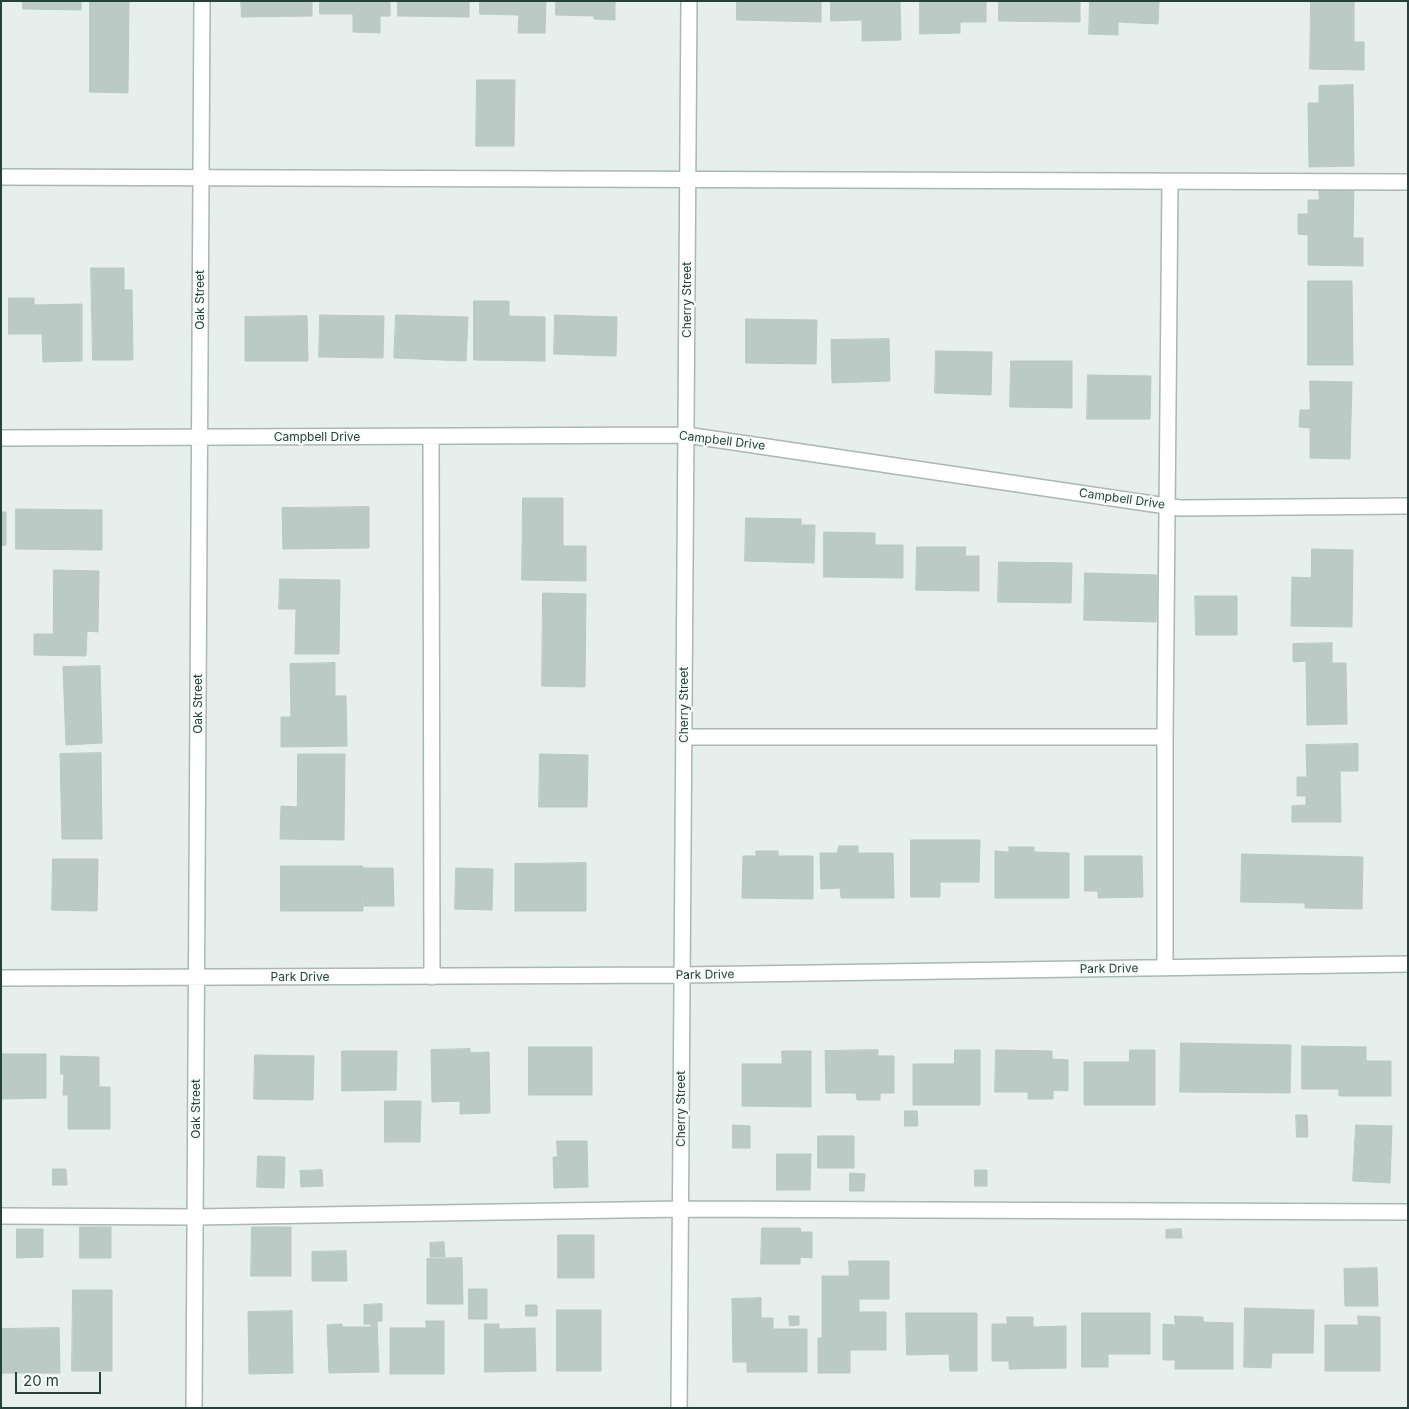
<!DOCTYPE html>
<html>
<head>
<meta charset="utf-8">
<style>
  body { margin:0 }
  #map { position:relative; width:1409px; height:1409px; overflow:hidden; background:#e6efeb; font-family:Inter,sans-serif }
  canvas { display:block }
  .frame { position:absolute; inset:0; border:2px solid #24423a; pointer-events:none }
  .scale { position:absolute; left:15px; top:1372px; width:86px; height:22px; box-sizing:border-box; border:2px solid #24423a; border-top:0; padding-left:6px; font-size:15px; line-height:18px; white-space:nowrap; color:#24423a; -webkit-text-stroke:4px #f7fbf9; paint-order:stroke }
</style>
</head>
<body>
<div id="map">
<canvas width="1409" height="1409"></canvas>
<div class="frame"></div>
<div class="scale">20 m</div>
</div>
<script>
const ctx = document.querySelector('canvas').getContext('2d');
ctx.lineJoin = 'round';
function fill(path, color) { ctx.fillStyle = color; ctx.fill(path, 'evenodd'); }
function strokePath(path, color, width, dash) { ctx.strokeStyle = color; ctx.lineWidth = width; ctx.lineCap = dash ? 'butt' : 'round'; ctx.setLineDash(dash || []); ctx.stroke(path); }
function label(font, color, halo, rows, align = 'center') {
  ctx.font = font + ' Inter,sans-serif'; ctx.lineWidth = 4.5; ctx.setLineDash([]); ctx.textBaseline = 'middle'; ctx.strokeStyle = halo; ctx.fillStyle = color; for (const [text, x, y, turn = 0] of rows) {
    ctx.save(); ctx.translate(x, y); ctx.rotate((+turn || 0) * Math.PI / 180); ctx.textAlign = isNaN(turn) ? turn : align; if (halo) ctx.strokeText(text, 0, 0); ctx.fillText(text, 0, 0); ctx.restore();
  }
}
const building = new Path2D(`
  M23 1H81V10L23 9Z
  M90 1H129L128 93 90 92Z
  M241 1H312V16L242 17Z
  M320 1H390V16H380V33L353 32V14H320Z
  M398 1H469V17L398 16Z
  M480 1H546L545 33H518L519 15 480 14Z
  M556 1H615V20L594 19V16L556 15Z
  M737 1H821V22L737 20Z
  M831 1H900L901 40 862 41V20L831 21Z
  M920 1H986V22H960V33L920 34Z
  M999 1H1080V22L999 21Z
  M1090 1H1159L1158 24 1118 22V35L1089 34Z
  M1311 1H1354V42H1364V70L1310 69Z
  M477 80H515L514 146H476Z
  M1353 85 1354 166 1309 167 1308 103H1319V86Z
  M1319 185H1354L1353 238H1363V266L1308 265V235L1298 234V214H1308V200H1319Z
  M91 268H124V290H132L133 360H93Z
  M1308 281H1352L1353 365H1308Z
  M9 298H34V305L82 304V361L43 362 42 334H9Z
  M474 301H509V316L545 317V361L474 360Z
  M320 315 384 316 383 358 319 357Z
  M396 315 468 317 466 361 394 358Z
  M555 315 617 317 616 356 554 354Z
  M307 316 308 361H245V317Z
  M746 319 817 320 816 364 746 363Z
  M889 339 890 381 832 383 831 340Z
  M936 351 992 352 991 395 935 393Z
  M1011 361H1072V408L1010 407Z
  M1088 375 1151 376 1150 419H1087Z
  M1310 381 1352 382 1350 459 1310 458V428L1299 427 1300 410H1310Z
  M523 498H563V546H586V581L522 580Z
  M369 507V548L283 549 282 508Z
  M16 509 102 510V550L16 549Z
  M1 512H6V545L1 546Z
  M746 518 801 519V525H815L814 563 745 561Z
  M824 532 875 533V545H903V578L824 577Z
  M917 547H966L965 556H979V591L916 590Z
  M1312 549 1353 550 1352 627 1291 626 1292 577 1311 578Z
  M999 562 1072 563 1071 603 998 602Z
  M54 570 99 571 98 632 87 631 86 656 34 655V634H53Z
  M1085 573 1157 575 1156 622 1084 620Z
  M280 579 340 580 339 654H295L296 609H279Z
  M543 593 586 594 585 687 542 686Z
  M1195 596H1237V635H1196Z
  M1332 643V663H1346L1347 724 1307 725 1306 661 1293 662V644Z
  M335 663V696H346L347 746 281 747V717H291L290 664Z
  M100 666 102 743 66 745 63 667Z
  M1358 744V771H1340L1341 822H1292V806L1306 805V796H1297V777H1307L1306 745Z
  M101 753 102 839H62L60 754Z
  M298 754H345L344 840 280 839 281 806 297 807Z
  M540 754 588 755 587 807H539Z
  M911 840H980L979 882H940V897H911Z
  M839 846H858V853H893L894 898H841L840 888 821 889 820 853H837Z
  M1009 847H1034V852L1069 853V898H995V851L1009 852Z
  M756 851H778V856H813V899L742 898 743 856H756Z
  M1242 854 1363 857 1362 909 1305 908V903L1241 902Z
  M1085 856H1142L1143 897 1098 898V891H1085Z
  M53 859H98L97 911 52 910Z
  M586 863V911H515V864Z
  M281 866H363L362 868 363 911H281Z
  M362 868H393L394 906H362Z
  M456 868 493 869 492 910 455 909Z
  M1181 1043 1291 1045 1290 1093 1180 1092Z
  M1302 1046 1366 1047V1061H1391V1096H1339V1089H1302Z
  M529 1047H592V1095H529Z
  M470 1049V1053L489 1052 490 1113 460 1114V1101L432 1102 431 1050Z
  M878 1050V1056H894V1093H880V1100H857L856 1093H826L825 1051Z
  M955 1050H980V1105H913V1064H954Z
  M996 1050 1052 1051V1059L1068 1060V1091L1053 1090V1099H1028V1092H995Z
  M1130 1050H1155V1105H1084V1062H1129Z
  M342 1051H397L396 1090 342 1091Z
  M782 1051H811V1107L742 1106V1064H782Z
  M1 1054H46V1098L1 1099Z
  M255 1055 314 1056 313 1100 254 1099Z
  M61 1056 99 1057V1087H110V1129H68V1095H63L64 1074H61Z
  M385 1101H421L420 1142H385Z
  M905 1111H917L918 1126H905Z
  M1296 1115H1307L1308 1137H1297Z
  M733 1125 750 1126V1148H733Z
  M1356 1125 1392 1126 1390 1183 1353 1181Z
  M818 1136H854V1168H818Z
  M557 1141H587L588 1187 554 1188 553 1157H557Z
  M777 1154H811L810 1190H777Z
  M258 1156 285 1157 284 1188 257 1187Z
  M53 1169H66L67 1185H53Z
  M322 1170 323 1186 301 1187 300 1171Z
  M975 1170H987V1186H975Z
  M850 1173 865 1174 864 1191H850Z
  M80 1227H111V1258H80Z
  M252 1227H291V1276H251Z
  M762 1228H800L801 1232H812V1258L800 1257V1264H761Z
  M17 1229H43V1257L17 1258Z
  M1181 1229 1182 1238H1166V1230Z
  M558 1235H594V1278H558Z
  M444 1242 445 1257H430V1243Z
  M346 1251 347 1281H312V1252Z
  M462 1258 463 1304H427V1259Z
  M849 1261H889V1299H859V1312H886V1350H850V1373H818V1338H822V1276H849Z
  M1377 1268 1378 1306H1345L1344 1269Z
  M469 1289H487V1319H469Z
  M73 1290H112V1371H72Z
  M761 1298V1318H773V1329H807V1372H747V1362H733L732 1299Z
  M382 1304V1321H377L379 1372 329 1373 327 1325 342 1324V1327H371V1324H364V1305Z
  M526 1305H537V1316H526Z
  M1245 1308 1314 1310 1313 1353H1272L1271 1368 1244 1367Z
  M557 1310H601V1371H557Z
  M292 1311 293 1373 249 1374 248 1312Z
  M906 1313H977V1371H950L949 1354 907 1355Z
  M1082 1313H1150V1354H1108V1367H1082Z
  M789 1316H799V1325L790 1326Z
  M1175 1316 1203 1317V1322L1233 1323V1369H1175V1360H1163V1324L1175 1325Z
  M1358 1316 1380 1317V1371H1325V1325H1358Z
  M1007 1317H1033V1327L1066 1326V1368L1009 1369V1361H992V1324H1007Z
  M426 1321H444V1374H390V1328H426Z
  M485 1324H499V1329L535 1328 536 1371 485 1372Z
  M59 1328 60 1373H1V1329Z`);
fill(building, '#bbcac4');
strokePath(building, '#b8c9c2', 1);
const minor = new Path2D(`
  M1 177 1408 182
  M431 436 432 977
  M1 438 686 435 1180 508 1408 506
  M684 737H1165
  M1165 968V737L1170 182
  M1 978 682 975 1408 964
  M1 1216 195 1217 681 1209 1408 1212
  M194 1408 202 1
  M679 1408 689 1`);
strokePath(minor, '#a8b8b2', 18);
strokePath(minor, '#fff', 15);
label('12px', '#24423a', '#f7fbf9', [
  ["Oak Street",200,300,-90],
  ["Cherry Street",687,300,-90],
  ["Campbell Drive",317,437],
  ["Campbell Drive",722,441,7],
  ["Campbell Drive",1122,499,8],
  ["Oak Street",198,704,-90],
  ["Cherry Street",684,705,-90],
  ["Park Drive",1109,969,-1],
  ["Park Drive",705,975,-1],
  ["Park Drive",300,977],
  ["Oak Street",196,1109,-90],
  ["Cherry Street",681,1109,-90]
]);
</script>
</body>
</html>
